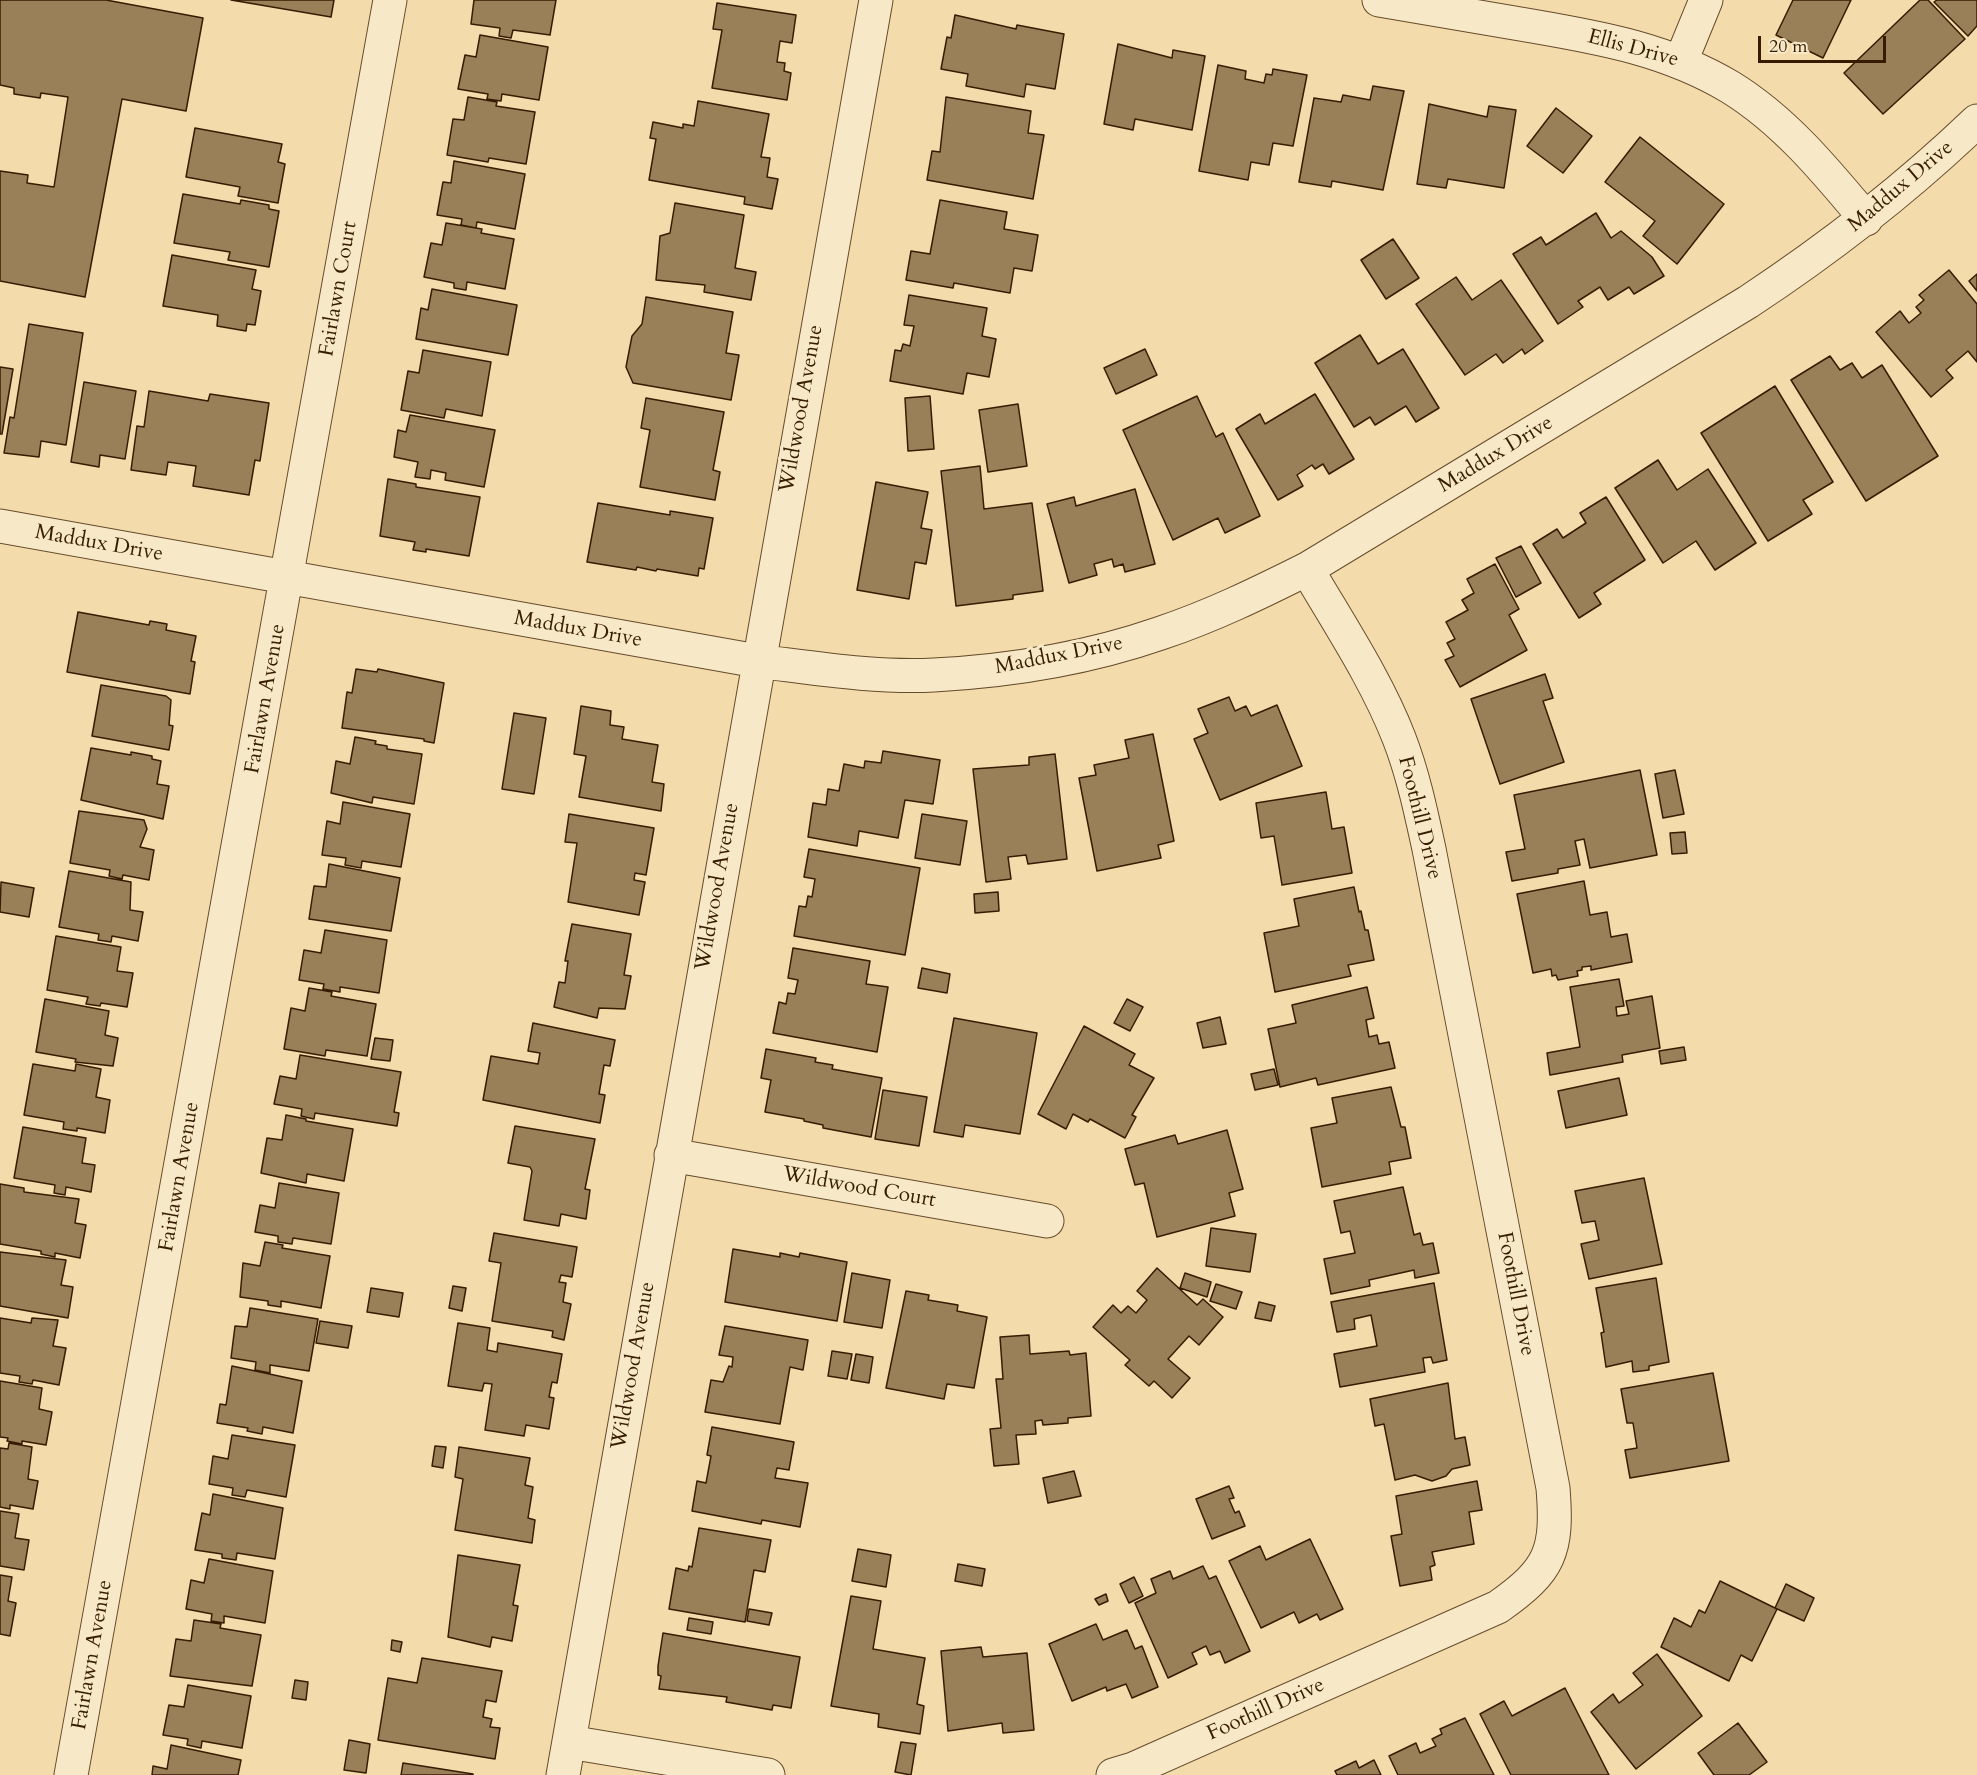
<!DOCTYPE html>
<html>
<head>
<meta charset="utf-8">
<style>
  body { margin:0 }
  #map { position:relative; width:1977px; height:1775px; overflow:hidden; background:#f3dbab; font-family:Cardo,serif }
  canvas { display:block }
  .scale { position:absolute; left:1758px; top:36px; width:128px; height:27px; box-sizing:border-box; border:3px solid #371d00; border-top:0; padding-left:8px; font-size:18px; line-height:21px; white-space:nowrap; color:#371d00; -webkit-text-stroke:4px #f7e8c8; paint-order:stroke }
</style>
</head>
<body>
<div id="map">
<canvas width="1977" height="1775"></canvas>
<div class="scale">20 m</div>
</div>
<script>
const ctx = document.querySelector('canvas').getContext('2d');
ctx.lineJoin = 'round';
function fill(path, color) { ctx.fillStyle = color; ctx.fill(path, 'evenodd'); }
function strokePath(path, color, width, dash) { ctx.strokeStyle = color; ctx.lineWidth = width; ctx.lineCap = dash ? 'butt' : 'round'; ctx.setLineDash(dash || []); ctx.stroke(path); }
function label(font, color, halo, rows, align = 'center') {
  ctx.font = font + ' Cardo,serif'; ctx.lineWidth = 6; ctx.setLineDash([]); ctx.textBaseline = 'middle'; ctx.strokeStyle = halo; ctx.fillStyle = color; for (const [text, x, y, turn = 0] of rows) {
    ctx.save(); ctx.translate(x, y); ctx.rotate((+turn || 0) * Math.PI / 180); ctx.textAlign = isNaN(turn) ? turn : align; if (halo) ctx.strokeText(text, 0, 0); ctx.fillText(text, 0, 0); ctx.restore();
  }
}
const building = new Path2D(`
  M0 0H106L203 18 186 111 122 99 85 297 0 281V171L28 175 27 183 54 187 68 97 41 93 40 98 14 94V88L0 85Z
  M231 0H334L331 17Z
  M474 0H556L550 35 513 30 511 38 499 36 500 28 471 24Z
  M1793 0H1851L1823 58 1776 35Z
  M1920 0H1928L1965 39 1883 114 1844 73Z
  M1937 0H1977V26L1968 36 1934 2Z
  M717 3 796 15 792 43 780 41 777 62 785 63 784 71 791 73 787 100 712 88 722 30 713 29Z
  M955 15 1016 29 1017 25 1064 34 1055 89 1026 84 1024 97 966 86 968 74 941 69 947 37 951 38Z
  M480 35 548 47 539 100 502 94 501 101 487 99 488 94 458 89 465 55 476 57Z
  M1118 44 1172 58 1173 50 1205 56 1192 130 1135 119 1133 130 1104 124Z
  M1218 65 1246 71 1245 79 1264 83 1266 74 1272 75 1273 69 1307 75 1293 146 1273 143 1269 165 1251 162 1248 180 1199 171Z
  M1373 86 1404 91 1383 190 1332 181 1331 187 1299 182 1314 98 1341 102 1343 95 1370 100Z
  M468 97 497 102 496 106 535 112 526 164 489 158 488 162 447 155 453 119 464 120Z
  M946 97 1031 111 1028 133 1044 135 1033 199 927 180 932 151 940 152Z
  M698 101 769 114 761 157 770 158 767 177 778 179 772 209 744 204 745 197 649 180 656 139 650 138 653 122 683 128V124L694 126Z
  M1429 104 1487 117 1489 106 1516 110 1504 188 1448 179 1446 188 1417 184Z
  M1556 108 1592 136 1563 173 1527 146Z
  M195 128 282 144 278 162 285 164 278 203 238 196 240 187 186 177Z
  M1640 137 1724 204 1677 264 1643 236 1655 221 1605 182Z
  M454 161 525 174 515 229 477 222 476 228 461 225 462 219 437 215 443 182 451 183Z
  M183 194 240 204 241 200 269 205V209L279 211 269 267 228 260 230 252 174 243Z
  M940 200 1007 212 1004 229 1038 235 1032 271 1014 268 1010 293 954 283 953 288 906 280 911 251 930 254Z
  M675 203 744 215 735 268 756 272 751 300 704 292 705 285 656 280 660 236 670 233Z
  M1596 213 1611 238 1621 231 1652 257 1664 276 1634 294 1629 287 1608 300 1600 287 1578 301 1583 307 1558 324 1513 254 1541 237 1546 245Z
  M446 223 482 229 481 233 514 239 505 289 467 282 466 290 454 288V283L424 277 431 243 442 245Z
  M1393 239 1419 278 1386 299 1361 260Z
  M172 255 256 270 252 289 261 291 255 325 247 324 246 331 217 326 218 315 163 306Z
  M1949 270 1977 304V362L1968 351 1946 370 1953 378 1931 397 1876 332 1900 311 1909 323 1921 313 1916 307 1924 300 1919 295Z
  M1977 274V291L1969 281Z
  M1456 277 1472 300 1501 280 1543 341 1525 354 1522 349 1503 363 1496 354 1465 375 1416 304Z
  M432 289 517 305 508 355 416 339 421 308 428 310Z
  M909 295 987 308 982 336 996 339 989 377 967 373 963 394 890 381 895 350 901 351 903 344 910 346 914 326 904 325Z
  M646 297 733 312 726 353 739 355 731 400 633 383 626 367 632 336 642 324Z
  M29 324 83 333 66 445 41 441 39 457 4 453 10 417 14 418Z
  M1360 335 1378 364 1403 349 1439 408 1416 422 1406 406 1375 425 1370 417 1354 427 1315 363Z
  M1145 349 1157 375 1116 394 1104 368Z
  M423 350 491 362 482 416 446 409 444 418 401 410 408 371 419 373Z
  M1830 356 1840 370 1852 363 1862 378 1882 365 1938 456 1866 501 1791 380Z
  M0 367 13 369 2 434H0Z
  M84 382 136 391 125 459 100 455 99 467 71 462Z
  M1775 386 1833 482 1803 500 1812 514 1768 541 1701 433Z
  M149 391 208 401 210 394 269 403 260 461 255 460 249 495 193 486 196 466 168 462 166 475 131 470 137 426 144 427Z
  M1315 394 1354 459 1329 474 1323 464 1315 469 1312 465 1297 475 1303 486 1278 500 1236 429 1260 414 1265 424Z
  M930 396 934 449 908 451 905 398Z
  M1197 396 1216 437 1223 433 1260 516 1225 533 1218 518 1173 540 1123 430Z
  M646 398 724 412 713 470 720 472 715 500 640 487 650 430 641 428Z
  M1018 404 1027 466 988 472 979 410Z
  M410 415 495 430 484 487 445 480 446 473 431 470 430 479 415 477 418 462 394 457 398 430 406 432Z
  M1658 460 1677 490 1708 469 1756 543 1715 570 1696 541 1663 563 1615 488Z
  M980 466 984 509 1032 503 1043 591 1013 595V599L956 606 941 471Z
  M388 479 416 484V487L480 497 469 556 426 549V552L413 550 415 542 380 536Z
  M876 482 928 492 921 528 932 530 926 564 915 562 909 599 857 590Z
  M1135 489 1155 564 1125 572 1123 564 1114 567 1112 559 1094 564 1097 575 1069 583 1047 504 1074 497 1076 506Z
  M1606 497 1645 560 1594 593 1601 604 1579 618 1533 544 1557 529 1563 538 1586 523 1580 513Z
  M598 503 670 515V511L713 518 704 569 699 568 698 576 657 569 656 571 637 567 636 570 587 562Z
  M1521 546 1541 583 1516 597 1496 558Z
  M1495 564 1519 609 1509 615 1527 650 1460 687 1445 660 1454 656 1447 643 1455 639 1446 622 1468 610 1462 600 1474 593 1467 579Z
  M78 612 149 625 150 621 167 624 166 630 196 636 191 661 195 662 190 694 67 672Z
  M356 669 377 672 378 669 444 683 434 743 424 741V739L342 728 347 692 352 693Z
  M1545 674 1553 698 1543 701 1564 762 1500 784 1471 699Z
  M101 685 166 696 171 700 169 725 173 726 169 750 92 736Z
  M1229 697 1235 711 1246 706 1251 716 1277 705 1302 766 1220 800 1194 739 1208 733 1198 709Z
  M581 706 611 711 610 725 624 727 622 739 658 745 652 782 664 784 661 811 579 797 586 756 574 754Z
  M514 713 546 718 534 794 502 789Z
  M1153 734 1174 841 1158 845 1161 858 1097 871 1079 778 1096 775 1094 765 1129 758 1125 740Z
  M355 737 376 741 375 744 387 746V749L422 754 414 804 373 797 372 803 331 793 336 761 350 764Z
  M91 748 131 755V752L152 756V759L161 761 157 784 169 786 163 819 81 800Z
  M883 751 940 760 933 804 905 800 898 838 859 831 857 846 808 837 813 803 826 805 828 789 839 791 844 764 864 768 865 761 881 763Z
  M1055 754 1067 859 1028 864 1026 855 1008 857 1011 879 986 882 973 769 1029 765V757Z
  M1640 770 1657 855 1590 868 1584 839 1575 841 1580 865 1558 869V873L1512 881 1506 852 1525 849 1514 795Z
  M1675 770 1684 814 1663 818 1655 774Z
  M1326 792 1332 829 1344 827 1352 873 1282 885 1274 836 1261 838 1256 803Z
  M343 802 410 814 401 867 362 861 361 868 345 865 346 858 322 855 327 821 340 824Z
  M79 811 144 820 147 829 140 847 154 850 149 880 123 875 122 879 109 876 110 870 70 863Z
  M569 814 654 828 646 875 635 873 634 880 645 882 639 915 568 902 577 843 565 842Z
  M922 814 967 821 960 865 915 858Z
  M1685 832 1687 853 1672 854 1670 833Z
  M809 849 920 868 905 955 794 936 799 906 806 907 808 896 812 897 815 879 804 877Z
  M329 864 400 878 391 931 309 919 314 886 326 887Z
  M69 871 131 882 130 910 143 912 138 941 112 936 111 942 98 940 99 934 59 927Z
  M1584 881 1590 915 1607 912 1611 937 1627 934 1632 962 1591 970V966L1582 967V970L1577 971 1578 976 1558 980 1556 975 1552 976 1551 969 1533 973 1517 894Z
  M1 882 34 888 29 917 0 912Z
  M1354 887 1359 912 1361 911 1365 930H1368L1374 960 1348 965 1351 976 1275 992 1264 933 1299 926 1294 899Z
  M998 892 999 911 975 913 974 894Z
  M572 924 631 934 624 975 631 976 625 1009 599 1008 597 1018 554 1007 559 982 565 983 568 961H565Z
  M325 930 387 940 379 993 340 987V992L323 989 324 984 299 980 304 950 321 953Z
  M56 936 121 947 117 971 133 973 127 1007 101 1003 100 1006 86 1004 88 997 47 990Z
  M793 948 870 961 866 984 888 987 877 1052 773 1033 779 1002 786 1004 788 993 795 994 798 980 788 978Z
  M922 968 950 974 947 993 918 988Z
  M1619 979 1624 1006 1616 1007 1617 1016 1629 1014 1626 1001 1652 996 1660 1048 1622 1055 1623 1062 1550 1075 1547 1053 1580 1047 1570 987Z
  M1367 987 1374 1018 1366 1020 1369 1037 1377 1035 1379 1044 1389 1042 1395 1068 1318 1085 1316 1078 1280 1087 1268 1029 1296 1023 1292 1005Z
  M309 988 332 992 331 996 376 1004 367 1056 326 1050 325 1056 284 1049 291 1008 305 1011Z
  M45 999 109 1011 105 1035 118 1038 113 1066 75 1062 76 1059 36 1052Z
  M1127 999 1143 1007 1130 1031 1114 1023Z
  M1220 1017 1226 1044 1203 1048 1197 1023Z
  M954 1018 1037 1033 1020 1134 965 1125 963 1137 934 1132Z
  M533 1023 615 1040 610 1066 604 1065 599 1094 605 1095 600 1123 483 1100 491 1056 538 1064 540 1053 528 1051Z
  M1084 1026 1135 1054 1129 1065 1154 1078 1132 1115 1136 1117 1125 1138 1090 1119 1088 1122 1073 1114 1066 1129 1038 1114Z
  M375 1038 393 1040 390 1061 371 1059Z
  M1684 1047 1686 1060 1661 1064 1659 1051Z
  M766 1049 816 1058 815 1062 833 1065 832 1069 882 1078 871 1137 823 1128V1125L804 1121V1119L765 1112 771 1080 761 1078Z
  M300 1055 401 1072 394 1112 399 1113 397 1126 315 1113 314 1119 301 1116 302 1109 274 1104 280 1076 296 1079Z
  M33 1064 75 1071 76 1064 101 1069 96 1097 110 1100 105 1133 77 1128V1131L63 1129 64 1122 24 1115Z
  M1274 1069 1278 1085 1255 1090 1251 1074Z
  M1619 1078 1627 1115 1566 1128 1558 1091Z
  M1391 1087 1401 1127H1405L1411 1158 1389 1162 1391 1174 1322 1187 1311 1128 1337 1123 1332 1098Z
  M883 1090 927 1097 919 1146 875 1139Z
  M286 1115 306 1119V1121L353 1129 344 1181 307 1174 306 1183 261 1173 267 1138 282 1140Z
  M515 1126 595 1139 585 1189 590 1190 586 1219 561 1214 559 1226 524 1220 532 1171 530 1167 508 1163Z
  M23 1127 86 1138 82 1163 95 1165 91 1192 66 1187 65 1195 54 1193 55 1185 14 1178Z
  M1227 1130 1243 1189 1229 1193 1235 1216 1157 1237 1144 1183 1135 1185 1125 1149 1175 1135 1178 1144Z
  M1644 1178 1662 1264 1589 1279 1581 1244 1599 1240 1595 1221 1582 1223 1575 1191Z
  M279 1183 339 1193 331 1244 293 1238 292 1244 278 1242V1236L255 1232 260 1205 275 1208Z
  M0 1184 24 1188V1192L79 1199 75 1223 86 1225 80 1258 55 1253V1257L41 1254V1251L0 1244Z
  M1403 1187 1414 1235 1420 1233 1423 1245 1433 1243 1439 1273 1415 1278 1414 1270 1369 1280 1370 1286 1331 1294 1324 1259 1355 1253 1350 1231 1341 1233 1334 1201Z
  M1211 1228 1256 1234 1250 1272 1206 1266Z
  M494 1233 577 1247 572 1277 561 1275 559 1282 566 1283 563 1302 571 1304 564 1340 552 1337 553 1331 492 1321 501 1263 489 1261Z
  M265 1242 283 1245 282 1248 330 1256 321 1308 281 1301V1307L268 1305V1301L240 1297 243 1263 260 1266Z
  M733 1249 780 1257V1253L799 1257 800 1253 847 1262 837 1321 725 1302Z
  M0 1252 66 1260 61 1285 73 1287 68 1318 0 1306Z
  M1157 1268 1197 1305 1203 1299 1223 1317 1199 1345 1189 1336 1168 1359 1190 1378 1172 1398 1154 1381 1149 1386 1125 1365 1130 1360 1093 1327 1113 1305 1121 1313 1128 1306 1136 1313 1147 1300 1137 1291Z
  M852 1273 890 1280 882 1328 844 1322Z
  M1185 1273 1211 1282 1207 1297 1180 1288Z
  M1656 1278 1669 1362 1649 1366V1370L1633 1372 1632 1361 1606 1367 1601 1333 1604 1332 1596 1288Z
  M1434 1283 1447 1360 1433 1363 1431 1357 1423 1358 1425 1372 1340 1387 1334 1354 1377 1346 1371 1315 1354 1319 1355 1329 1337 1332 1331 1302Z
  M1216 1284 1242 1292 1236 1309 1210 1301Z
  M453 1286 466 1288 462 1311 449 1308Z
  M371 1288 403 1293 399 1317 367 1312Z
  M906 1291 929 1295 928 1300 958 1305 957 1311 987 1317 974 1388 947 1384 944 1399 886 1388Z
  M1259 1302 1275 1306 1271 1321 1255 1318Z
  M250 1308 318 1319 309 1371 270 1365V1373L255 1370 256 1362 231 1358 235 1326 247 1327Z
  M0 1318 31 1323 32 1318 58 1320 53 1346 66 1348 59 1385 33 1380 32 1384 19 1382 20 1376 0 1373Z
  M320 1321 352 1326 348 1348 316 1343Z
  M458 1323 490 1328 487 1350 497 1352 498 1343 562 1354 557 1383 552 1382 549 1397 554 1398 549 1429 526 1425 524 1436 485 1430 492 1384 484 1383 482 1391 448 1386Z
  M725 1326 808 1340 803 1370 790 1367 780 1424 705 1412 711 1380 723 1382 729 1366 732 1367 733 1357 719 1355Z
  M1029 1335 1030 1354 1069 1351 1070 1355 1086 1353 1091 1416 1068 1418V1423L1043 1425 1042 1420 1035 1421 1036 1434 1016 1435 1019 1464 994 1466 990 1429 1001 1428 996 1379H1003L1000 1337Z
  M832 1351 852 1354 847 1379 828 1376Z
  M856 1354 873 1357 869 1383 851 1380Z
  M232 1366 302 1381 293 1433 263 1427 262 1434 247 1431 248 1428 217 1423 220 1404 226 1405Z
  M1713 1373 1729 1461 1630 1478 1625 1450 1637 1448 1633 1423H1627L1621 1389Z
  M0 1381 42 1388 39 1409 52 1412 46 1445 22 1441V1444L7 1441 8 1438 0 1437Z
  M1448 1383 1455 1439 1465 1437 1470 1465 1452 1469 1446 1476 1432 1481 1415 1475 1395 1480 1384 1424 1375 1426 1370 1399Z
  M712 1427 794 1442 789 1470 777 1468 775 1478 808 1483 800 1527 762 1520 761 1524 692 1511 697 1481 706 1483 711 1456 707 1455Z
  M232 1435 295 1445 286 1497 247 1490 245 1497 232 1495 233 1488 209 1484 213 1456 228 1459Z
  M9 1443 32 1447 28 1479 38 1481 33 1509 10 1505V1509L0 1507V1448L8 1449Z
  M435 1446 446 1447 443 1468 432 1466Z
  M459 1447 530 1458 525 1485 533 1487 528 1518 535 1520 532 1543 455 1530 463 1479 455 1477Z
  M1074 1471 1081 1496 1048 1503 1043 1478Z
  M1477 1481 1482 1510 1469 1512 1474 1544 1432 1552 1435 1565 1430 1567 1432 1580 1400 1586 1391 1536 1402 1534 1396 1496Z
  M1229 1486 1234 1498 1229 1499 1235 1513 1239 1511 1245 1526 1212 1539 1196 1499Z
  M213 1494 283 1508 275 1559 237 1553 236 1560 222 1558V1554L195 1550 202 1513 210 1515Z
  M0 1511 19 1514 15 1538 29 1540 24 1570 0 1566Z
  M699 1528 771 1540 765 1572 754 1570 745 1622 669 1609 676 1568 688 1571 689 1566 692 1567Z
  M1310 1539 1343 1609 1320 1620 1317 1614 1299 1623 1294 1612 1261 1628 1229 1561 1260 1546 1266 1560Z
  M858 1549 891 1555 886 1587 852 1581Z
  M458 1555 520 1565 513 1605 518 1606 512 1641 492 1637 490 1647 448 1637Z
  M209 1559 273 1571 265 1623 224 1616V1623L211 1621 212 1614 186 1609 191 1580 204 1583Z
  M958 1564 985 1569 982 1586 955 1581Z
  M1203 1566 1209 1579 1216 1576 1250 1651 1225 1663 1220 1651 1210 1655 1206 1646 1192 1653 1197 1664 1168 1678 1135 1603 1156 1593 1151 1579 1170 1571 1173 1579Z
  M0 1575 12 1577 8 1601 16 1603 10 1636 0 1634Z
  M1134 1577 1143 1596 1129 1603 1120 1584Z
  M1720 1581 1777 1609 1752 1661 1741 1655 1729 1681 1661 1647 1674 1618 1691 1627 1699 1610 1705 1613Z
  M1786 1584 1814 1598 1804 1621 1775 1608Z
  M1106 1594 1108 1601 1099 1605 1095 1599Z
  M851 1596 881 1601 873 1649 925 1658 917 1704 924 1706 920 1734 878 1727 879 1714 831 1706Z
  M749 1609 772 1613 769 1625 747 1621Z
  M689 1618 713 1622 711 1634 687 1630Z
  M194 1620 221 1624 220 1628 261 1635 252 1686 170 1676 176 1639 191 1641Z
  M1096 1624 1103 1640 1127 1630 1135 1649 1142 1646 1158 1687 1132 1698 1126 1684 1107 1691 1106 1687 1072 1701 1049 1644Z
  M663 1633 800 1657 791 1708 773 1705 772 1710 726 1702 727 1697 659 1689 661 1676 658 1675V1666Z
  M392 1640 402 1642 400 1652 391 1650Z
  M981 1647 983 1657 1027 1653 1034 1730 1003 1733 1002 1723 948 1731 941 1651Z
  M1657 1654 1702 1716 1636 1769 1591 1712 1613 1694 1619 1703 1643 1685 1633 1673Z
  M422 1658 502 1671 496 1702 486 1700 483 1717 492 1719 490 1727 500 1728 495 1759 378 1740 388 1678 417 1683Z
  M295 1680 308 1682 306 1700 292 1698Z
  M188 1685 251 1696 242 1748 202 1741 201 1748 187 1745 188 1739 163 1735 169 1705 184 1707Z
  M1565 1688 1609 1775H1511L1480 1714 1504 1701 1512 1716Z
  M1465 1718 1494 1775H1398L1389 1756 1416 1743 1420 1753 1436 1746 1432 1739 1442 1734 1440 1729Z
  M1738 1723 1767 1762 1749 1775H1714L1698 1753Z
  M349 1740 370 1744 366 1773 344 1770Z
  M901 1742 916 1744 911 1775 895 1772Z
  M171 1745 241 1760 238 1775H152L153 1766 167 1769Z
  M1374 1760 1381 1775H1337L1335 1771 1356 1761 1359 1768Z
  M403 1763 473 1774V1775H401Z`);
fill(building, '#998059');
strokePath(building, '#371d00', 1.5);
const minor = new Path2D(`
  M1379 0C1430 9 1481 17 1532 26 1602 38 1668 50 1730 87 1784 120 1826 171 1866 219
  M1681 61 1706 0
  M0 526 757 661C815 668 875 678 934 675 1010 671 1089 658 1161 633 1212 616 1259 593 1307 569L1748 302C1830 248 1906 189 1977 121
  M671 1155 1047 1221
  M569 1742 768 1775
  M71 1775 390 0
  M563 1775 876 0
  M1113 1775 1133 1769 1498 1607C1551 1570 1558 1551 1553 1488L1429 849C1421 812 1413 774 1399 738 1376 679 1339 624 1307 569`);
strokePath(minor, '#664c2b', 35);
strokePath(minor, '#f7e8c8', 33);
label('21px', '#371d00', '#f7e8c8', [
  ["Ellis Drive",1633,49,15],
  ["Maddux Drive",1901,187,-40],
  ["Fairlawn Court",339,289,-80],
  ["Wildwood Avenue",802,409,-80],
  ["Maddux Drive",1496,455,-31],
  ["Maddux Drive",99,544,10],
  ["Maddux Drive",578,630,10],
  ["Maddux Drive",1059,656,-11],
  ["Fairlawn Avenue",266,699,-80],
  ["Foothill Drive",1419,818,76],
  ["Wildwood Avenue",718,887,-80],
  ["Fairlawn Avenue",180,1177,-80],
  ["Wildwood Court",859,1188,10],
  ["Foothill Drive",1515,1294,79],
  ["Wildwood Avenue",634,1366,-80],
  ["Fairlawn Avenue",93,1655,-80],
  ["Foothill Drive",1266,1710,-24]
]);
</script>
</body>
</html>
